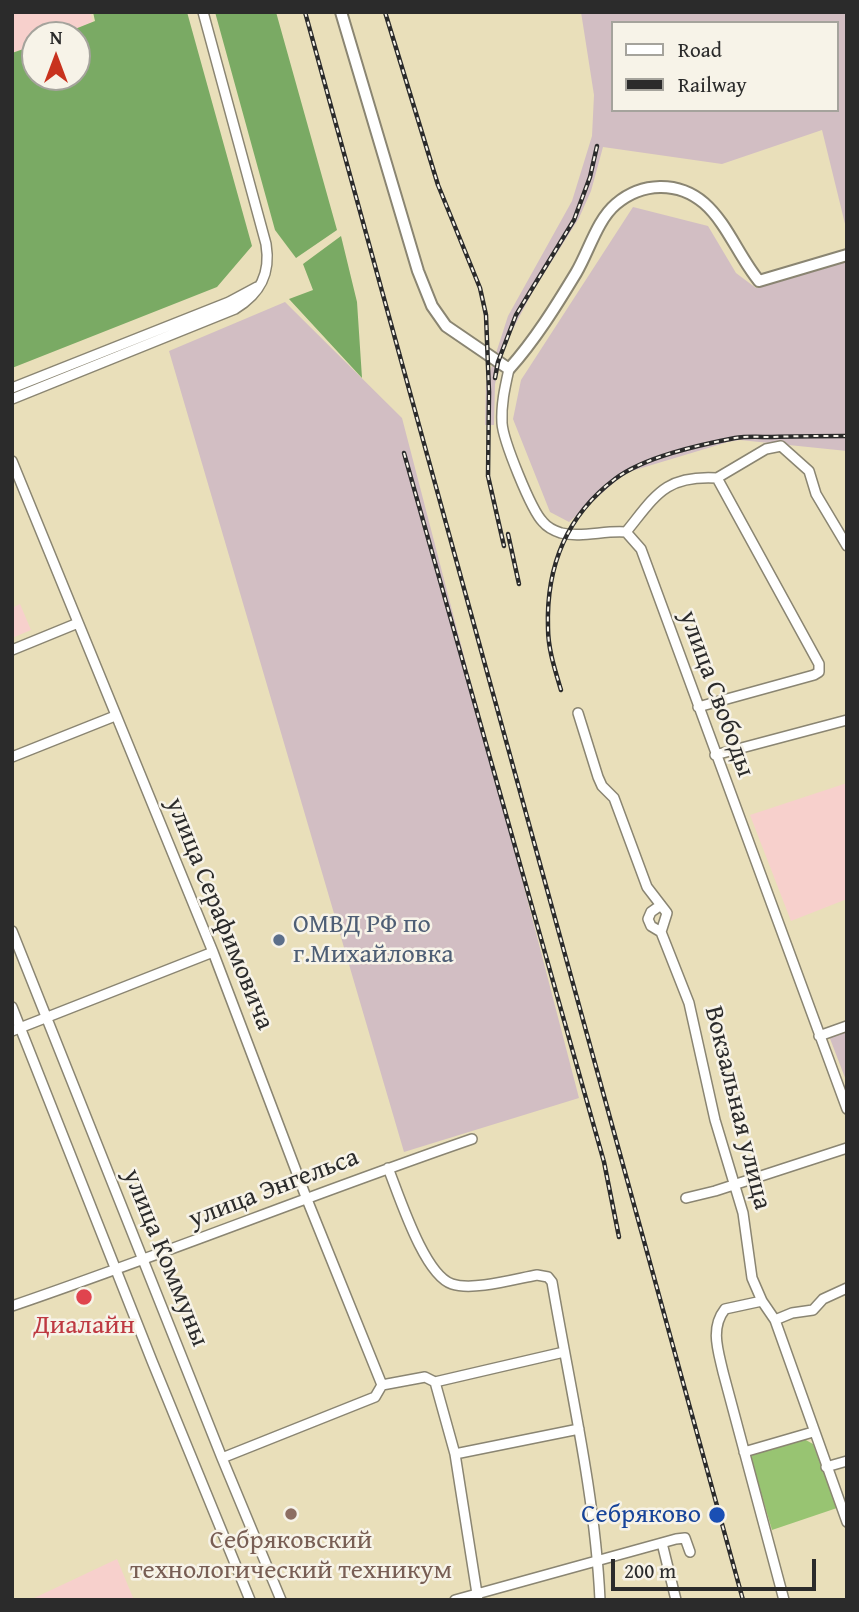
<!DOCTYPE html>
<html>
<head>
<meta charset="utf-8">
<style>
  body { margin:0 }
  #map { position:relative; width:859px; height:1612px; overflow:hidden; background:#e9dfba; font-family:"Gentium Book Plus",serif }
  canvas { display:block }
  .frame { position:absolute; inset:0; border:14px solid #2b2b2b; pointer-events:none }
  .legend { position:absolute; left:611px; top:21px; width:228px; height:91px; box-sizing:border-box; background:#f7f3e8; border:2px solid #a5a39c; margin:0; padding:9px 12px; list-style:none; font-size:21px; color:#2b2b2b }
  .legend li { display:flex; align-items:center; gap:14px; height:35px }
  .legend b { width:35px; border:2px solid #a5a39c }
  .north { position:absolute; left:21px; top:21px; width:70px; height:70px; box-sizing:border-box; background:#f7f3e8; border:2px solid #a5a39c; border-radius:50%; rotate:0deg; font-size:19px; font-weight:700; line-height:28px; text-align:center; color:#2b2b2b }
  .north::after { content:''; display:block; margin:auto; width:24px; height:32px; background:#c8321e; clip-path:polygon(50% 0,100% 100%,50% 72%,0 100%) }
  .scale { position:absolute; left:611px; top:1559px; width:205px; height:32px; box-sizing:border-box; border:4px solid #2b2b2b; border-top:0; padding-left:9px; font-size:21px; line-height:24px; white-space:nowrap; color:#2b2b2b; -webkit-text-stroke:5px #f7f3e8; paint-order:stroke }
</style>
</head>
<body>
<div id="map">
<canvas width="859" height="1612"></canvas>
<div class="frame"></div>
<ul class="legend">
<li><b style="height:9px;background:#fff"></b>Road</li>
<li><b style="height:9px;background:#2b2b2b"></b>Railway</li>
</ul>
<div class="north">N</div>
<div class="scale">200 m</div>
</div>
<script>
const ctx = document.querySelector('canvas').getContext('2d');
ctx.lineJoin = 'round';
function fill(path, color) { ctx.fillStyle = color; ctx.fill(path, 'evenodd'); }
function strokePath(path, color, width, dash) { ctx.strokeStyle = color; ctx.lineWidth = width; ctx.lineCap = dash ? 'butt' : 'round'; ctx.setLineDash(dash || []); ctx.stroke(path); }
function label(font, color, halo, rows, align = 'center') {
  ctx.font = font + ' "Gentium Book Plus",serif'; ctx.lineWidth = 5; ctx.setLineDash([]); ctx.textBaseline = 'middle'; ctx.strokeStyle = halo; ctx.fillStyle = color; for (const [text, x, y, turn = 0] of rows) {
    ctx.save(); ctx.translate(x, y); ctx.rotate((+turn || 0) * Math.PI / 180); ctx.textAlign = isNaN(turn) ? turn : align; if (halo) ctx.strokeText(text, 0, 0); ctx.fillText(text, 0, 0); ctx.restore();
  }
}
fill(new Path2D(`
  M12 12H90L93 22 60 35H35V45L12 53Z
  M20 604 31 630 12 638V608Z
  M847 783V899L791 921 750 815Z
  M117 1559 134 1600H30Z`), '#f7d0cc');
fill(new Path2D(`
  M581 12H847V232L822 130 722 164 603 147 591 191 579 218 533 291 505 344 495 384 494 425H485L486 384 508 316 572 201 592 136 594 95ZM612 23H836V110H612Z
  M633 207 708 226 736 273 756 288 847 261V451L740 440 728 442 625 473 569 522 550 512 513 419 521 380Z
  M285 302 402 418 579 1098 404 1152 169 351Z
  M847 1030V1083L829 1036Z`), '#d2bec3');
fill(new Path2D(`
  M804 1439 813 1444 837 1508 772 1530 750 1456Z`), '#98c472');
fill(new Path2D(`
  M93 12H187L252 246 217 287 12 368V53L35 45V77H77V35H60L95 21Z
  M215 12H276L337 230 296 258 275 230Z
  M341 236 357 302 362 378 289 299 313 290 303 264Z`), '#7aaa64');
const minor = new Path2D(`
  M509 369C505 387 501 404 502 423 503 440 531 510 543 522 547 527 555 531 561 533 582 538 605 530 626 532L641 549 847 1109
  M12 388 229 302 257 287
  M12 399 235 309C260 294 271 274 266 244L203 12
  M12 461 213 952 306 1197 382 1385
  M717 478 766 449 781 446 809 471 816 494 847 546
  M626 532C656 495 665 475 717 478L819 664V672L814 675 698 707
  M12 650 78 623
  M578 713 598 777 602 786 614 798 647 887 667 913 661 932 689 1003 715 1120 743 1213 752 1278 762 1301 775 1320 847 1522
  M715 755 847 720
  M12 757 115 716
  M661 905 651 912 648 919 651 926 661 932
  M12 931 222 1458 281 1600
  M12 1007 152 1361 250 1600
  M12 1031 213 952
  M819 1036 847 1026
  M388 1168C399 1195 424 1275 452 1284 473 1291 515 1279 537 1275L548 1277 552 1282C570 1388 595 1493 600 1600
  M686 1198 715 1191 847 1148
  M762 1301 725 1309C710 1328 718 1350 723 1372L784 1600
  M12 1306C167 1253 318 1192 472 1139
  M775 1320 792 1313 813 1310 823 1299 847 1288
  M435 1382 455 1454 478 1600
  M382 1385 425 1377 435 1382 564 1352
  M744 1452 813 1432
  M455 1454 579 1429
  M222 1458 375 1397 382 1385
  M826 1467 847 1461
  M662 1543 676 1600
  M455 1600 676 1539 685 1538 690 1552`);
const major = new Path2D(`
  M341 12 418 271 432 306 446 326 509 369C535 340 556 306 576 273 589 251 597 220 616 204 642 182 678 181 704 203 727 223 739 257 759 281L847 255`);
strokePath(minor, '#8a8572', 12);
strokePath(major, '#8a8572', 14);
strokePath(minor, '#fff', 9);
strokePath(major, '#fff', 10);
const rail = new Path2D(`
  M305 12 743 1600
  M385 12 438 185 480 288 486 315 489 392 488 476 504 546
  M495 378 498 362 516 315 574 220 590 177 597 146
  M404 453 604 1162 619 1237
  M508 534 519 584
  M561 690C555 670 548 649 548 628 546 568 566 516 615 479 644 457 699 445 735 438 747 436 760 437 772 437 797 436 822 436 847 436`);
strokePath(rail, '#2b2b2b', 4.5);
strokePath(rail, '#f7f3e8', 2, [5]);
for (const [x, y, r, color] of [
  [279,940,7,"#5c6f8a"],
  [84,1297,9,"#e0444e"],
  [291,1514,7,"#8d6e63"],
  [717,1515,9,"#1a4fb4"]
]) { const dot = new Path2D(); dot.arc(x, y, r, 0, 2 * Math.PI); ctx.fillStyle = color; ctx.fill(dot); strokePath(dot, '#f7f3e8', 2.5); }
label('26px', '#2b2b2b', '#f7f3e8', [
  ["улица Свободы",716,694,70],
  ["улица Серафимовича",219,914,68],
  ["Вокзальная улица",737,1108,76],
  ["улица Энгельса",274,1189,-21],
  ["улица Коммуны",165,1258,68]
]);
label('26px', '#4e5e75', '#f7f3e8', [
  ["ОМВД РФ по",293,925],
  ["г.Михайловка",293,955]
], 'left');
label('26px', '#be3a42', '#f7f3e8', [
  ["Диалайн",84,1326]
]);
label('26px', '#164399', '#f7f3e8', [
  ["Себряково",701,1515]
], 'right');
label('26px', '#785e54', '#f7f3e8', [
  ["Себряковский",291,1541],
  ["технологический техникум",291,1571]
]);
</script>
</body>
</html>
